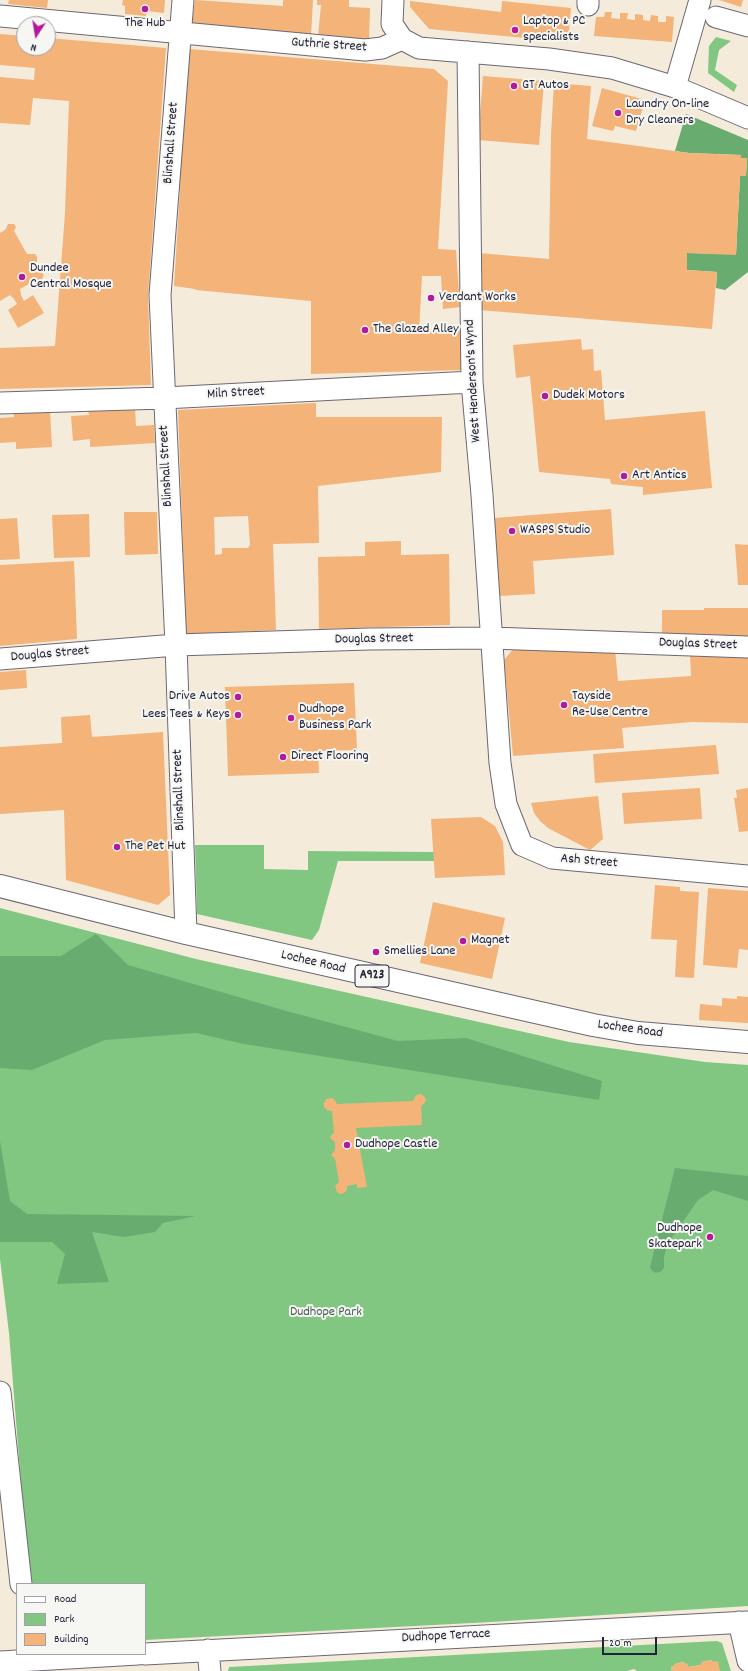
<!DOCTYPE html>
<html>
<head>
<meta charset="utf-8">
<style>
  body { margin:0 }
  #map { position:relative; width:748px; height:1671px; overflow:hidden; background:#f4ebdb; font-family:Dekko,sans-serif }
  canvas { display:block }
  .legend { position:absolute; left:16px; top:1583px; width:130px; height:72px; box-sizing:border-box; background:#f6f6f2; border:1px solid #a1a1a9; margin:0; padding:5px 7px; list-style:none; font-size:12px; color:#22223b }
  .legend li { display:flex; align-items:center; gap:8px; height:20px }
  .legend b { width:20px; border:1px solid #a1a1a9 }
  .north { position:absolute; left:16px; top:16px; width:40px; height:40px; box-sizing:border-box; background:#f6f6f2; border:1px solid #a1a1a9; border-radius:50%; rotate:192deg; font-size:11px; font-weight:700; line-height:16px; text-align:center; color:#22223b }
  .north::after { content:''; display:block; margin:auto; width:14px; height:18px; background:#b5179e; clip-path:polygon(50% 0,100% 100%,50% 72%,0 100%) }
  .scale { position:absolute; left:602px; top:1637px; width:55px; height:18px; box-sizing:border-box; border:2px solid #22223b; border-top:0; padding-left:5px; font-size:12px; line-height:14px; white-space:nowrap; color:#22223b; -webkit-text-stroke:3px #f6f6f2; paint-order:stroke }
</style>
</head>
<body>
<div id="map">
<canvas width="748" height="1671"></canvas>
<ul class="legend">
<li><b style="height:5px;background:#fff"></b>Road</li>
<li><b style="height:11px;background:#81c782"></b>Park</li>
<li><b style="height:11px;background:#f3b379"></b>Building</li>
</ul>
<div class="north">N</div>
<div class="scale">20 m</div>
</div>
<script>
const ctx = document.querySelector('canvas').getContext('2d');
ctx.lineJoin = 'round';
function fill(path, color) { ctx.fillStyle = color; ctx.fill(path, 'evenodd'); }
function strokePath(path, color, width, dash) { ctx.strokeStyle = color; ctx.lineWidth = width; ctx.lineCap = dash ? 'butt' : 'round'; ctx.setLineDash(dash || []); ctx.stroke(path); }
function label(font, color, halo, rows, align = 'center') {
  ctx.font = font + ' Dekko,sans-serif'; ctx.lineWidth = 4; ctx.setLineDash([]); ctx.textBaseline = 'middle'; ctx.strokeStyle = halo; ctx.fillStyle = color; for (const [text, x, y, turn = 0] of rows) {
    ctx.save(); ctx.translate(x, y); ctx.rotate((+turn || 0) * Math.PI / 180); ctx.textAlign = isNaN(turn) ? turn : align; if (halo) ctx.strokeText(text, 0, 0); ctx.fillText(text, 0, 0); ctx.restore();
  }
}
fill(new Path2D(`
  M716 37 731 41 719 50 715 70 737 85 734 92 708 73 709 46Z
  M195 845H264V869L308 870V851L434 852V861H338L319 930 312 940 197 914Z
  M0 908 196 959 569 1042 705 1062 748 1065V1606L491 1622 145 1640V1584H29L9 1333 0 1259Z
  M717 1641 722 1643 731 1671H720L711 1660 702 1662 701 1665 688 1667 687 1664H685L683 1662 675 1664 674 1666 671 1667 672 1671H637L634 1669 627 1671H228L229 1667Z`), '#81c782');
fill(new Path2D(`
  M686 114 748 140V272L725 290 716 288 717 272 687 270V253L736 254 740 176H746L747 158H741V155L689 153 675 151Z
  M96 934 128 965 283 1010 398 1041 466 1038 602 1081 599 1100 244 1044 196 1033 105 1040 32 1070 0 1068V956H61Z
  M0 1141 10 1201 27 1214 196 1216 163 1223 155 1232 124 1237 92 1232 109 1282 57 1284 65 1254 52 1242H0Z
  M675 1168 748 1176V1201L713 1190 698 1200 668 1243 664 1256V1267L662 1271 656 1273 652 1271 650 1267Z`), '#68ac70');
fill(new Path2D(`
  M9 0H48L47 8 8 4Z
  M123 0H165L164 13 147 11 146 16 125 14V6L122 5Z
  M195 0 283 6V0H313L311 36 192 25Z
  M317 0H349V7L370 8 369 40 318 36 321 5H317Z
  M719 0H743L741 7Z
  M410 1 501 12 502 1 571 8 568 42 429 29 410 7Z
  M605 12H612L611 18 620 19V13H628L627 19 635 20V14L643 15V20L650 21 651 15 658 16V22H666V16L674 17 672 42 594 36 596 17H604Z
  M0 34 24 36V48H48V38L166 48 148 296 151 385 0 389V348L55 346 65 213 69 101 33 98 30 125 0 123V77L34 80 35 68 0 65Z
  M189 49 434 69 448 81 438 249 456 250 460 307 443 309 441 276H422L419 332 461 331 462 370 311 374V301L196 290 195 289 174 286 180 190H177Z
  M483 76 544 81 539 145 478 140Z
  M554 83 591 86 587 139 689 153 741 155V158H747L746 176H740L736 255 687 253V270L717 272 712 329 479 310V253L549 259 551 135Z
  M602 88 645 100 636 131 615 126 613 131 592 126Z
  M8 224H14L16 227 14 231 27 254H35L37 257V262L34 264 38 272 42 273 44 275 41 281 36 280 20 289 21 295 24 301 33 295 44 313 18 328 8 310 17 304 14 299 10 295 0 301V233L6 229Z
  M581 339 582 350 593 349 594 371 601 370 605 420 705 411 712 488 643 495V487L611 484 610 479 539 472 530 376 516 378 513 345Z
  M316 403V417H442L441 472 318 486 319 543 273 544 276 630 186 634 178 410ZM248 516 250 545 248 548H222V554L215 555 214 517Z
  M135 408 136 426 154 425 155 443 90 447V439L73 441 71 416 89 415 88 411Z
  M50 411 52 447 16 449V442L0 443V418L14 417V413Z
  M611 509 614 555 533 561 535 594 499 596 494 518Z
  M124 512H157L158 554 125 555Z
  M89 514 90 557 54 558 52 515Z
  M17 518 20 559 0 560V519Z
  M401 541V555L449 554 450 625 319 629 318 557 365 556V542Z
  M735 544 748 545V585H738Z
  M74 561 77 639 0 646V565Z
  M704 608H748V640H704V635H662V610H704Z
  M515 647 615 650 618 681 691 676 690 656 748 658V723L692 722 622 728 624 748 513 756 504 660Z
  M26 670 27 688 0 690V672Z
  M354 683 357 750 318 751 319 773 228 776 225 687Z
  M90 715 92 737 163 732 170 895 158 905 66 880 64 810 0 814V747L62 743 61 717Z
  M716 745 719 774 595 783 593 754Z
  M700 788 702 819 624 824 622 793Z
  M748 788V831L739 832 734 798H737L736 790Z
  M598 796 603 839 590 850 548 828 540 821 534 813 531 803Z
  M481 817 495 826 503 842 505 875 435 878 431 819Z
  M655 885 680 887V891L699 892 694 978 675 977 677 940 651 939Z
  M708 888 748 891V950L739 949 737 968 703 965Z
  M433 902 505 918 492 979 420 963Z
  M737 996 748 997V1023L699 1020 700 1004 722 1006V998L737 999Z
  M421 1094 425 1097 426 1100 424 1104 421 1106 422 1125 356 1128 367 1187 357 1188V1184L347 1186V1190L344 1193 340 1194 337 1192 335 1186 339 1182 335 1159 331 1155 335 1150V1142L330 1138 332 1134 334 1133 332 1111 327 1110 324 1107V1103L326 1099 332 1098 335 1100 337 1104 413 1101 416 1095Z
  M711 1660 713 1662 718 1661 720 1671H672L671 1667 674 1666 675 1664 683 1662 685 1664 687 1663 688 1667 701 1665 702 1662Z`), '#f3b379');
const minor = new Path2D(`
  M183 0 160 295 176 645 186 933
  M393 0 392 24 402 39
  M588 5V0
  M0 16 365 50 382 48 402 39
  M716 17 748 26
  M402 39 419 48 549 59 612 68 675 87 748 118
  M468 52 472 382 482 495 500 763 506 804 522 845 552 858 748 876
  M675 87 700 0
  M0 403 164 398 472 382
  M0 659 176 645 369 639 491 638 748 647
  M0 1392 21 1584
  M739 1622 748 1661
  M208 1650 210 1671
  M145 1654 748 1622
  M0 1662 138 1654`);
const major = new Path2D(`
  M0 886 186 933 593 1025 638 1033 748 1042`);
strokePath(minor, '#6c6873', 23);
strokePath(major, '#6c6873', 24);
strokePath(minor, '#fff', 21);
strokePath(major, '#fff', 22);
for (const [x, y, r, color] of [
  [145,9,4,"#b5179e"],
  [515,30,4,"#b5179e"],
  [514,86,4,"#b5179e"],
  [618,113,4,"#b5179e"],
  [22,277,4,"#b5179e"],
  [431,298,4,"#b5179e"],
  [365,330,4,"#b5179e"],
  [545,396,4,"#b5179e"],
  [624,476,4,"#b5179e"],
  [512,531,4,"#b5179e"],
  [238,697,4,"#b5179e"],
  [564,705,4,"#b5179e"],
  [238,715,4,"#b5179e"],
  [291,718,4,"#b5179e"],
  [283,757,4,"#b5179e"],
  [117,847,4,"#b5179e"],
  [463,941,4,"#b5179e"],
  [376,952,4,"#b5179e"],
  [347,1145,4,"#b5179e"],
  [710,1237,4,"#b5179e"]
]) { const dot = new Path2D(); dot.arc(x, y, r, 0, 2 * Math.PI); ctx.fillStyle = color; ctx.fill(dot); strokePath(dot, '#f6f6f2', 1.5); }
for (const [x, y, w] of [
  [372,976,34]
]) { const box = new Path2D(); box.roundRect(x - w / 2, y - 11, w, 22, 3); ctx.fillStyle = '#f6f6f2'; ctx.fill(box); strokePath(box, '#22223b', 1); }
label('bold 13px', '#22223b', null, [
  ["A923",372,976]
]);
label('14px', '#22223b', '#f6f6f2', [
  ["Laptop & PC",523,22],
  ["specialists",523,38],
  ["The Hub",145,24,"center"],
  ["GT Autos",522,86],
  ["Laundry On-line",626,105],
  ["Dry Cleaners",626,121],
  ["Dundee",30,269],
  ["Central Mosque",30,285],
  ["Verdant Works",439,298],
  ["The Glazed Alley",373,330],
  ["Dudek Motors",553,396],
  ["Art Antics",632,476],
  ["WASPS Studio",520,531],
  ["Drive Autos",230,697,"right"],
  ["Tayside",572,697],
  ["Re-Use Centre",572,713],
  ["Dudhope",299,710],
  ["Business Park",299,726],
  ["Lees Tees & Keys",230,715,"right"],
  ["Direct Flooring",291,757],
  ["The Pet Hut",125,847],
  ["Magnet",471,941],
  ["Smellies Lane",384,952],
  ["Dudhope Castle",355,1145],
  ["Dudhope",702,1229,"right"],
  ["Skatepark",702,1245,"right"]
], 'left');
label('14px', '#22223b', '#f6f6f2', [
  ["Guthrie Street",329,46,4],
  ["Blinshall Street",172,143,-86],
  ["West Henderson's Wynd",474,381,-93],
  ["Miln Street",236,394,-3],
  ["Blinshall Street",167,466,-93],
  ["Douglas Street",374,640,-1],
  ["Douglas Street",698,645,2],
  ["Douglas Street",50,655,-5],
  ["Blinshall Street",180,790,-92],
  ["Ash Street",589,862,5],
  ["Lochee Road",313,963,13],
  ["Lochee Road",630,1030,8],
  ["Dudhope Terrace",446,1637,-3]
]);
label('14px', '#435c54', '#f6f6f2', [
  ["Dudhope Park",326,1313]
]);
</script>
</body>
</html>
